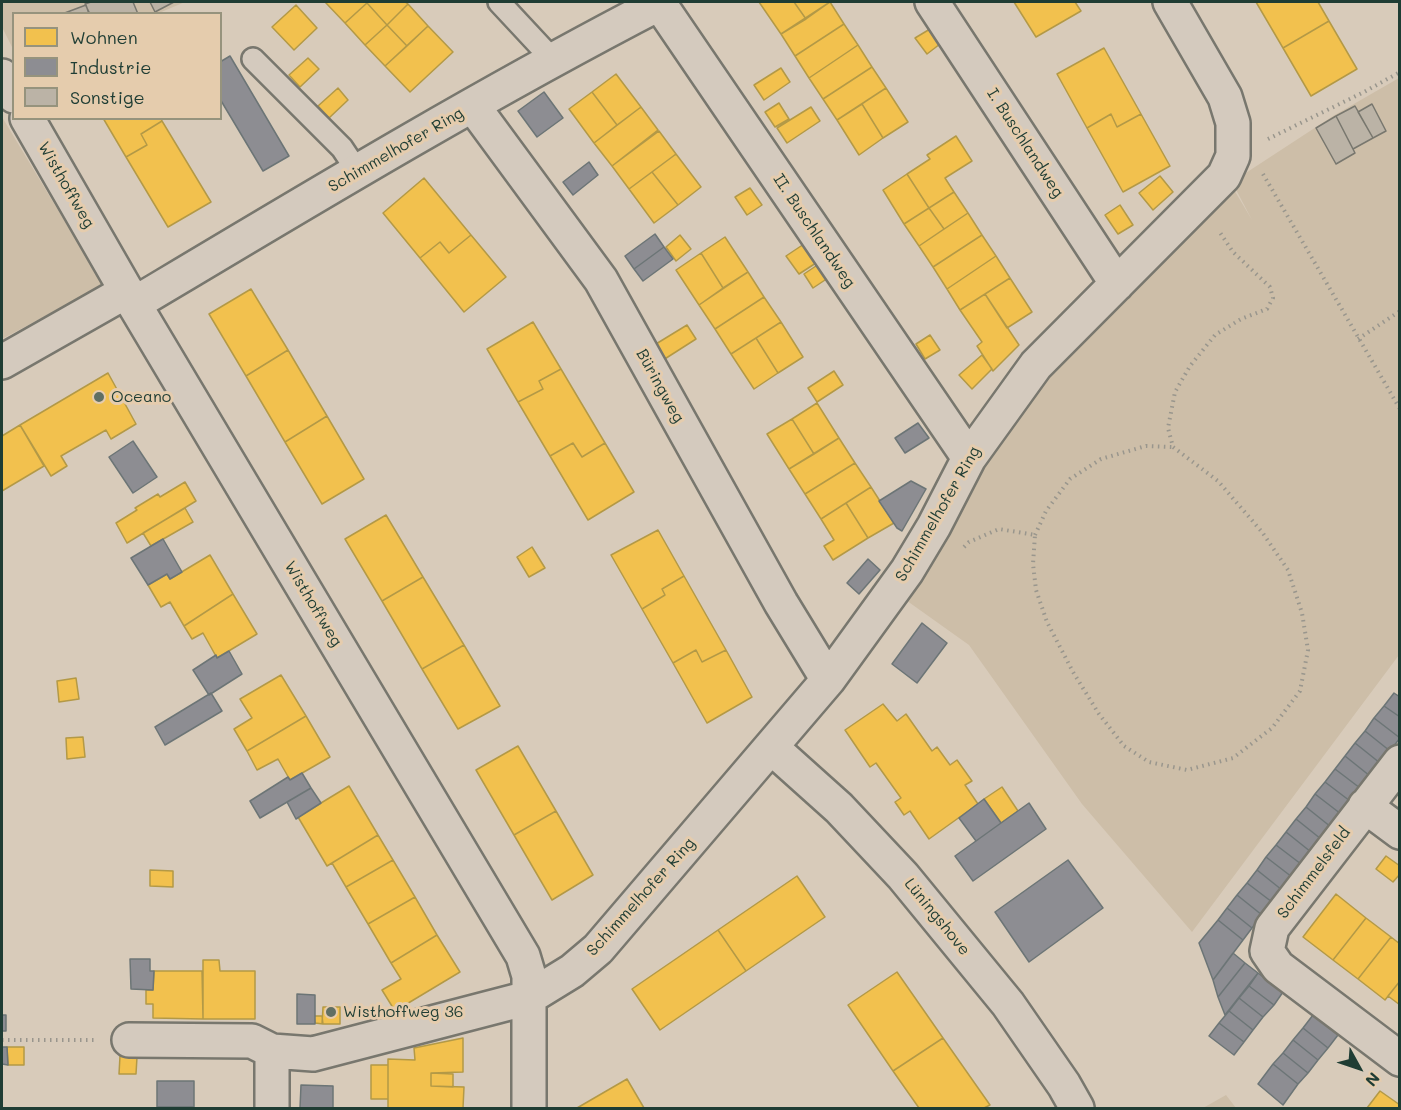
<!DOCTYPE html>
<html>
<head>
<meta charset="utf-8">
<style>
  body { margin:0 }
  #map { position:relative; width:1401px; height:1110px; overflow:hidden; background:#d8cbba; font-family:Mali,sans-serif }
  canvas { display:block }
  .frame { position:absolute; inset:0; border:3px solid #1f3d34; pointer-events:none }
  .legend { position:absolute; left:12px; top:12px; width:210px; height:108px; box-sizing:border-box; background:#e5ccad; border:2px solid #96937d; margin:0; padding:8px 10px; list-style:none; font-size:18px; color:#1f3d34 }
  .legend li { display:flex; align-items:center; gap:12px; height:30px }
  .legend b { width:30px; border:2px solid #96937d }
  .north { position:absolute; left:1329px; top:1038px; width:60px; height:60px; -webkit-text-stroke:4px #e5ccad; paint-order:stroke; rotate:130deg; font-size:16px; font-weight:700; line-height:24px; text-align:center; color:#1f3d34 }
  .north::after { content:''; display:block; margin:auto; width:21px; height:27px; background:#1f3d34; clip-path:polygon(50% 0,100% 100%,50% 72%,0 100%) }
</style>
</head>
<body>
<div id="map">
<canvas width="1401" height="1110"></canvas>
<div class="frame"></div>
<ul class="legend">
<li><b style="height:16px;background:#f2c14e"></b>Wohnen</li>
<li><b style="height:16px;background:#8d8d92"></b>Industrie</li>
<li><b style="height:16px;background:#bbb3a6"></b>Sonstige</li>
</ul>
<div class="north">N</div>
</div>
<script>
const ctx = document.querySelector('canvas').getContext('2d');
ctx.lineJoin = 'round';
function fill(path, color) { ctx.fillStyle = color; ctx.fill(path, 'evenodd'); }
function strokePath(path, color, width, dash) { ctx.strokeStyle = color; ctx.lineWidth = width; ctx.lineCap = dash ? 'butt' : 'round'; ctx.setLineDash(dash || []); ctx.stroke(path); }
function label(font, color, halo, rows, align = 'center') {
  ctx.font = font + ' Mali,sans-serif'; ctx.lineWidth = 6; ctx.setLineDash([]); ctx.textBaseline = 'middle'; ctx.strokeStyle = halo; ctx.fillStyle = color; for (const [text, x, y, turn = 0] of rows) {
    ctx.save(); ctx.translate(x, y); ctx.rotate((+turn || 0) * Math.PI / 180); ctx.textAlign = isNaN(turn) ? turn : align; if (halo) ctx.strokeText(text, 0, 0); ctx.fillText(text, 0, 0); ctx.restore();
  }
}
fill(new Path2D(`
  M2 2H185L159 13 14 14 13 49 2 27Z
  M1399 78V655L1192 932 1082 804 969 645 896 593 1038 365 1230 183 1252 220 1232 182 1333 116Z
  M2 117 103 285 2 339Z
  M1226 1095 1236 1108H1203Z`), '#cdbea8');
const homes = new Path2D(`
  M325 2H368L345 23Z
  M368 2H405L408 4 387 25 367 3Z
  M759 2H794L806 19 781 34Z
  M794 2H830L806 19Z
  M830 2 844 24 795 56 781 34Z
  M1014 2H1075L1081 11 1036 37Z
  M1256 2H1318L1329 21 1283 48Z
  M367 3 387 25 365 45 345 23Z
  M408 4 428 26 407 46 387 25Z
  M296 5 317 28 294 50 272 27Z
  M1329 21 1357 69 1311 96 1283 48Z
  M844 24 858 45 809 78 795 56Z
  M387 25 407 46 385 66 365 45Z
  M428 26 453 52 410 92 385 66Z
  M930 29 940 44 927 54 915 38Z
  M858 45 872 67 823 99 809 78Z
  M1104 48 1141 114 1117 127 1111 114 1087 128 1057 74Z
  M308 58 319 69 300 87 289 75Z
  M872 67 886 88 837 120 823 99Z
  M781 68 790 82 764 100 754 85Z
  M616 74 641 107 617 125 592 92Z
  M338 88 348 100 329 118 318 106Z
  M886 88 908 122 883 138 862 104Z
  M592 92 617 125 594 143 569 109Z
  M779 103 789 119 775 127 765 112Z
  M862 104 883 138 859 155 837 120Z
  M641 107 658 130 612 166 594 143Z
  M811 107 820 121 787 143 777 128Z
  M1111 114 1117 127 1141 114 1170 166 1123 192 1087 128Z
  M103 118H161L162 121 141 134 147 145 126 157Z
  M162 121 211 202 168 227 126 157 147 145 141 134Z
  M659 131 676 154 629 189 612 166Z
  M956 136 972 161 945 178 954 192 929 208 907 174 930 159 927 155Z
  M676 154 701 187 678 205 652 172Z
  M652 172 678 205 654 223 629 189Z
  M907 174 929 208 904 224 883 190Z
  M1160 176 1173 192 1153 210 1139 193Z
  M424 178 471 235 449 253 440 242 420 258 383 213Z
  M750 188 762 205 747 215 735 197Z
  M954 192 968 213 944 229 929 208Z
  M1120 205 1133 225 1118 234 1105 215Z
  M929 208 944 229 919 246 904 224Z
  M968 213 982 235 933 267 919 246Z
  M471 235 506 277 464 312 420 258 440 242 449 253Z
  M680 235 691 249 676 261 666 247Z
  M982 235 996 256 947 289 933 267Z
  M725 237 748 272 723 288 701 253Z
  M804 244 816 263 799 274 786 256Z
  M701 253 723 288 699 305 676 270Z
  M996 256 1010 278 960 310 947 289Z
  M819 264 828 278 813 288 804 274Z
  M748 272 764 297 715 329 699 305Z
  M1010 278 1032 312 1007 328 985 294Z
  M251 289 288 350 246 376 209 314Z
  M985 294 1019 345 993 371 977 346 982 342 960 310Z
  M764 297 781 322 731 354 715 329Z
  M533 322 561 369 539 381 543 389 518 402 487 349Z
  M781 322 803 357 778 373 756 338Z
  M687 325 696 339 660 362 651 347Z
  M930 335 940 350 925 359 916 344Z
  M756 338 778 373 754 389 731 354Z
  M288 350 327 416 285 442 246 376Z
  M982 355 992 369 972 389 959 375Z
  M561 369 605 443 582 457 573 443 550 456 518 402 543 389 539 381Z
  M834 371 843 385 817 402 808 388Z
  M108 373 136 424 111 439 106 430 61 456 67 466 51 476 20 425Z
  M817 403 839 438 814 454 792 419Z
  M327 416 364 479 322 504 285 442Z
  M792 419 814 454 789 469 767 434Z
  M20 425 44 466 2 491V436Z
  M839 438 855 463 805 494 789 469Z
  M573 443 582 457 605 443 634 492 588 520 550 456Z
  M855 463 871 487 821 519 805 494Z
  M185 482 196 501 127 543 116 523 137 510 135 508 158 494 160 497Z
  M871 487 894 523 868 538 846 503Z
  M846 503 868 538 833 560 824 546 834 540 821 519Z
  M185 508 193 522 151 546 143 533Z
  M386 515 423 577 382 601 345 539Z
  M658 530 684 576 662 589 665 595 642 609 611 555Z
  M532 547 545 568 529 577 517 557Z
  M210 555 233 594 184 626 170 602 161 607 148 585 167 574 170 579Z
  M684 576 726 650 702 662 696 650 673 663 642 609 665 595 662 589Z
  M423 577 464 645 422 669 382 601Z
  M233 594 257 634 217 658 203 633 192 639 184 626Z
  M464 645 500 706 458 729 422 669Z
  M696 650 702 662 726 650 752 697 707 723 673 663Z
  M281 675 306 716 247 751 234 729 252 718 240 699Z
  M76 678 79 699 59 702 57 681Z
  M883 704 897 721 906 714 932 751 937 747 950 765 957 760 972 781 965 785 978 804 929 839 910 811 904 815 895 802 901 798 876 763 870 767 845 730Z
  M306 716 330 757 290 780 278 759 257 770 247 751Z
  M83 737 85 757 67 759 66 738Z
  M518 746 556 811 514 835 476 770Z
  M349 786 378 835 327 866 298 817Z
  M1002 787 1018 811 1001 823 984 799Z
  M556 811 593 875 552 900 514 835Z
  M378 835 393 860 346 887 332 863Z
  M1386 856 1400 866V874L1393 882 1376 869Z
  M393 860 415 897 368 924 346 887Z
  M150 870 173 871V887L150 886Z
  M797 876 825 917 746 971 718 930Z
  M1336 894 1366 918 1333 960 1303 937Z
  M415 897 437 935 391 963 368 924Z
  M1366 918 1391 937 1358 979 1333 960Z
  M718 930 746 971 660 1030 632 989Z
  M437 935 460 972 395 1011 382 990 401 979 391 963Z
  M1391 937 1400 944V981L1385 1000 1358 979Z
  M203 960H219L220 971H255V1019H203Z
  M154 971H202L203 1019 153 1018V1004H146V990H153Z
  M897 972 943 1038 893 1071 848 1005Z
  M1400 981V1005L1388 996Z
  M323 1007H340V1024H322Z
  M314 1016H322L323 1024 315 1023Z
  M463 1038V1072L431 1073V1086L464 1087 463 1108H388V1059L415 1060 414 1048Z
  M943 1038 990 1105 984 1108H919L893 1071Z
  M7 1047H24V1065H8Z
  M120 1056 137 1057 136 1074H119Z
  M371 1065H388V1099H371Z
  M431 1073 453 1074V1087L431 1086Z
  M627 1079 644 1108H577Z
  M1380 1091 1400 1105V1108H1367Z`);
fill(homes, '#f2c14e');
strokePath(homes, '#b39946', 1.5);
const industry = new Path2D(`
  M230 56 289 156 263 171 220 99V62Z
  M544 92 563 118 537 137 518 111Z
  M589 162 598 175 573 195 563 182Z
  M655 234 664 247 634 269 625 256Z
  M664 247 673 259 643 281 634 269Z
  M918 423 929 438 905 453 895 438Z
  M133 441 157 477 133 493 109 457Z
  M911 481 926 489 902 531 897 528 879 501Z
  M163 539 182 572 170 579 167 574 148 585 131 558Z
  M868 559 880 570 859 594 847 583Z
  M922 623 947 643 917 683 892 664Z
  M229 651 242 674 209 695 193 670 216 655 217 658Z
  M211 693 222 711 165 745 155 727Z
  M1394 693 1400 697V717L1384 706Z
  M1384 706 1400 717V738L1374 718Z
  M1374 718 1400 738 1390 751 1365 731Z
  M1365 731 1390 751 1380 763 1355 743Z
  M1355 743 1380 763 1370 776 1345 756Z
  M1345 756 1370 776 1360 788 1335 769Z
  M1335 769 1360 788 1350 801 1325 782Z
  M302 773 311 788 260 818 250 801 288 777 290 780Z
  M1325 782 1350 801 1341 814 1315 794Z
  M311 788 321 803 296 819 287 802Z
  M1315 794 1341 814 1331 827 1306 807Z
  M984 799 1001 823 976 841 959 818Z
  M1029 803 1046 829 973 881 955 856Z
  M1306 807 1331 827 1321 839 1296 819Z
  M1296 819 1321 839 1311 852 1286 832Z
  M1286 832 1311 852 1301 864 1276 845Z
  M1276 845 1301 864 1292 877 1266 857Z
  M1266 857 1292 877 1282 890 1257 870Z
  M1068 860 1103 908 1029 962 995 912Z
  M1257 870 1282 890 1272 902 1247 883Z
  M1247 883 1272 902 1262 915 1237 895Z
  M1237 895 1262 915 1252 928 1227 908Z
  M1227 908 1252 928 1243 940 1218 920Z
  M1218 920 1243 940 1213 980 1199 943Z
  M1233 953 1245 963 1218 997 1213 980Z
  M130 959H150V971H154L153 990 131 989Z
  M1245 963 1258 973 1225 1015 1218 997Z
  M1258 973 1283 992 1274 1005 1249 986Z
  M1249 986 1274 1005 1263 1017 1239 998Z
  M297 994 315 995V1024H297Z
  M1239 998 1263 1017 1253 1030 1229 1011Z
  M1229 1011 1253 1030 1244 1042 1219 1023Z
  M2 1015H6V1031H2Z
  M1313 1015 1338 1035 1328 1048 1303 1028Z
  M1219 1023 1244 1042 1234 1055 1209 1036Z
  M1303 1028 1328 1048 1318 1060 1293 1040Z
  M1293 1040 1318 1060 1308 1073 1283 1053Z
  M2 1047H7L8 1065 2 1064Z
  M1283 1053 1308 1073 1298 1084 1273 1064Z
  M1273 1064 1298 1084 1283 1105 1258 1084Z
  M157 1081H194V1107H157Z
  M301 1085 333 1086V1108H300Z`);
fill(industry, '#8d8d92');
strokePath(industry, '#6c7576', 1.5);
const building = new Path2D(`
  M91 2H133L138 14H90L85 4Z
  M150 2H174L155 12Z
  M86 5 89 14H62Z
  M1372 104 1386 131 1373 138 1358 112Z
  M1355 106 1373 138 1353 149 1336 116Z
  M1336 116 1355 153 1336 164 1316 128Z`);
fill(building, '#bbb3a6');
strokePath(building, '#78776e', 1.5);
const lane = new Path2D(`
  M499 2 554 61
  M253 59 342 148 358 172`);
const street = new Path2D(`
  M932 2 1117 284
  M659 3 969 458
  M2 76 14 96
  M473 106 601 280 781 603 828 680
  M27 118 134 304 523 956 529 976V1108
  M134 304C308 200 482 95 662 2
  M2 362 127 291
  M771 747 839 808 903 876 1008 1004 1064 1085 1077 1108
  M1400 762 1272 928 1267 951 1278 967 1400 1059
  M1365 806 1400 832
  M129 1040 252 1041 272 1051 313 1054 528 998 572 971 598 949 828 680 907 571 934 526 969 458 1036 365 1224 176 1233 156V123L1225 97 1170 2
  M272 1108V1051`);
strokePath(lane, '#78776e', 26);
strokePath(street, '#78776e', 38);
strokePath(new Path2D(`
  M1268 139 1364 92 1400 72
  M1263 174 1400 409
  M1358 339 1400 311
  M1035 535 1046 511 1070 479 1101 459 1146 446 1173 447
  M964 547 969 542 999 529 1035 535 1033 564 1036 590 1047 622 1073 672 1099 714 1124 746 1149 762 1187 770 1233 758 1272 728 1300 691 1308 650 1302 613 1288 570 1262 532 1218 481 1173 447 1168 428 1175 392 1190 366 1215 335 1241 319 1267 309 1273 298 1270 287 1233 252 1219 231
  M2 1040H96`), '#99968d', 4, [1.5, 4.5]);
strokePath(lane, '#d4cabe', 21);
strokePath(street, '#d4cabe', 33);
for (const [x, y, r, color] of [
  [99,397,6,"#606f63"],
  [331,1012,6,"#606f63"]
]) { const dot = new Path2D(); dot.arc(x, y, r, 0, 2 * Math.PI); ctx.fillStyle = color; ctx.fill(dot); strokePath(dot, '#e5ccad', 2); }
label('16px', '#1f3d34', '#e5ccad', [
  ["I. Buschlandweg",1025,143,57],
  ["Schimmelhofer Ring",396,150,-30],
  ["Wisthoffweg",66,185,60],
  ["II. Buschlandweg",814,231,56],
  ["Büringweg",660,386,61],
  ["Schimmelhofer Ring",938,514,-60],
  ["Wisthoffweg",313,604,59],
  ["Schimmelsfeld",1314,873,-53],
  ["Schimmelhofer Ring",641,897,-48],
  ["Lüningshove",937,917,51]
]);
label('16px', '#1f3d34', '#e5ccad', [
  ["Oceano",111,397],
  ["Wisthoffweg 36",343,1012]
], 'left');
</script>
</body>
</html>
